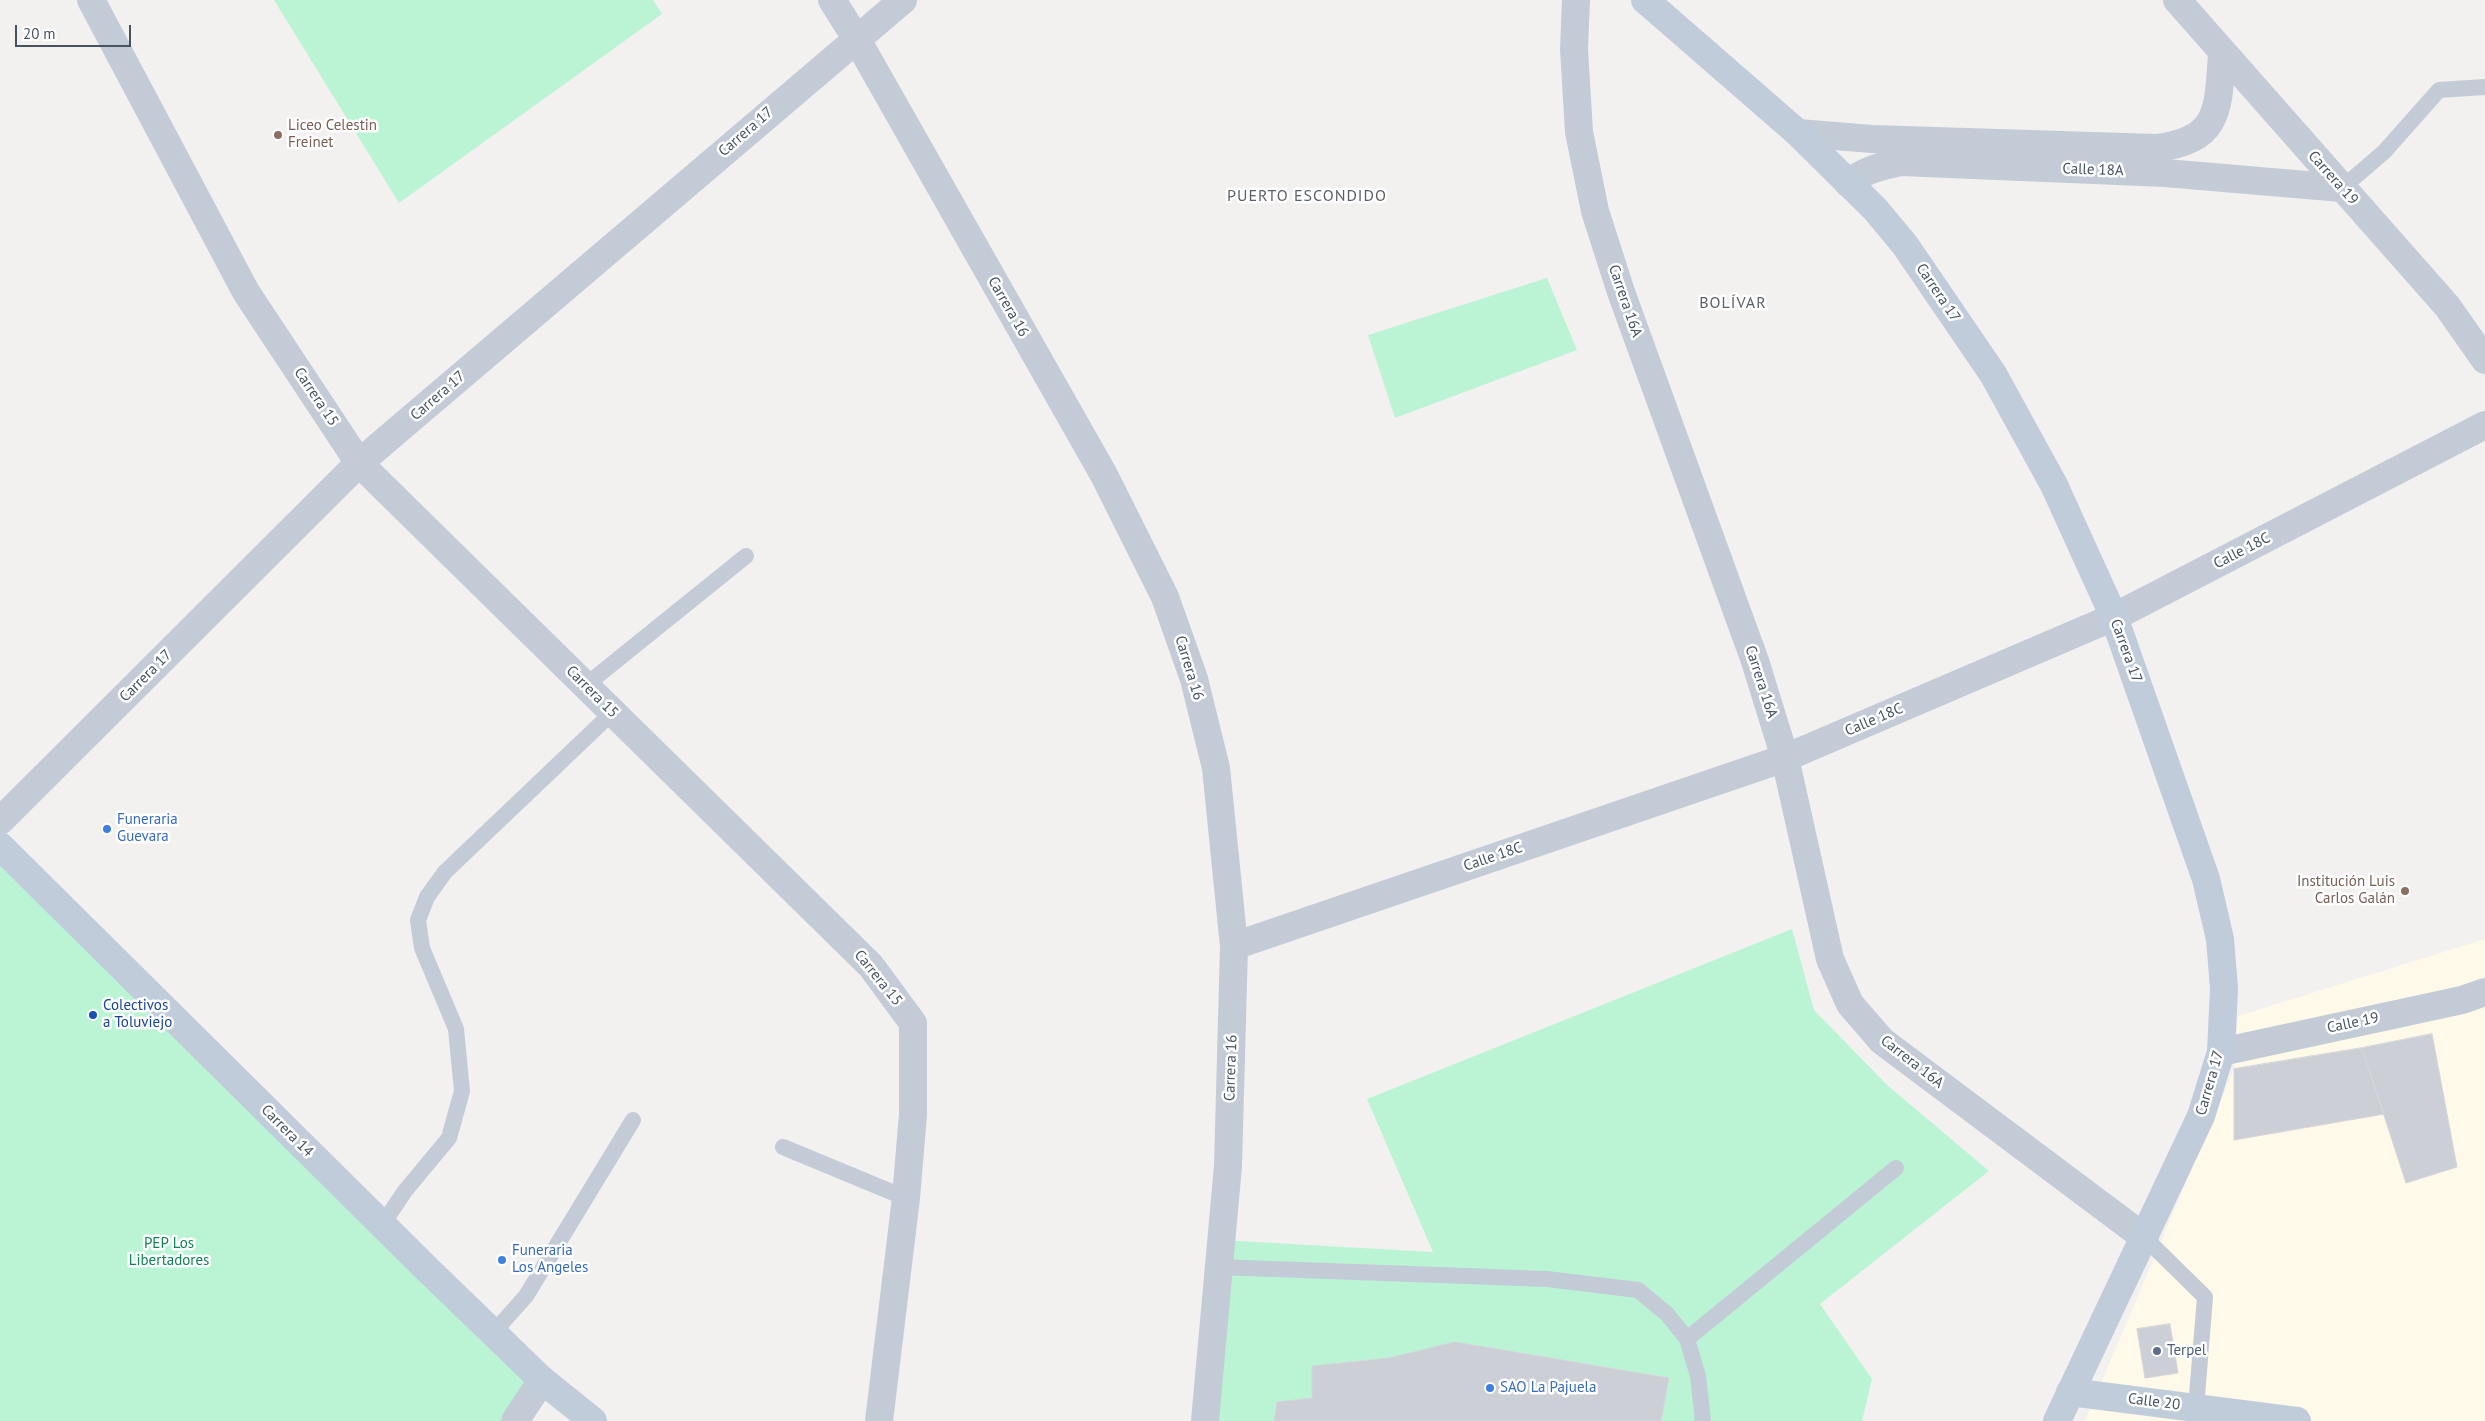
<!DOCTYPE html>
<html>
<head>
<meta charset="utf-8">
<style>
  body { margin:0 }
  #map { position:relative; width:2485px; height:1421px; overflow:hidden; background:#f3f0f0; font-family:"PT Sans",sans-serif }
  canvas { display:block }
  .scale { position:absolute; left:15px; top:25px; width:116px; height:22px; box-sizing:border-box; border:2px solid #465260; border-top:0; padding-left:6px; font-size:15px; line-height:18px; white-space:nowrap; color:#465260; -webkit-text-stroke:4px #fff; paint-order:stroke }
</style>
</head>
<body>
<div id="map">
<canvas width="2485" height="1421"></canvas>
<div class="scale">20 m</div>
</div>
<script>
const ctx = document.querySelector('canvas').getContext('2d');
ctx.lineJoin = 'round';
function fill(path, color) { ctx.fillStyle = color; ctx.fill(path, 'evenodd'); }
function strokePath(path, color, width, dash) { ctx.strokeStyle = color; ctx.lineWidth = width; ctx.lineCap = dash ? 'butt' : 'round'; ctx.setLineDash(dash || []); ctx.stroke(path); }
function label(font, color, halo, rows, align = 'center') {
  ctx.font = font + ' "PT Sans",sans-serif'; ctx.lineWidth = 5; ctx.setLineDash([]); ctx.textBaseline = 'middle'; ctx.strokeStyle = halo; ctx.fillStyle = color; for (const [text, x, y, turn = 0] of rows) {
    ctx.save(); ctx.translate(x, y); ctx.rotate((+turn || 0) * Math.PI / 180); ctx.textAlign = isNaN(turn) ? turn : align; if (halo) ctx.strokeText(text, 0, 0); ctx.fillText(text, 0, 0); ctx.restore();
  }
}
fill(new Path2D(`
  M2485 939V1421H2085L2234 1069 2238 1016Z`), '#fef9e9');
fill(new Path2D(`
  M274 0H653L662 14 399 203Z
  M1547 278 1577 350 1395 418 1368 335Z
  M0 843 542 1380 515 1421H0Z
  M1792 929 1814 1010 1887 1085 1989 1171 1820 1304 1872 1379 1862 1421H1205L1221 1240 1433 1252 1367 1099Z`), '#bbf4d5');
const building = new Path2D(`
  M2432 1034 2457 1167 2406 1183 2362 1048Z
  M2362 1048 2384 1114 2234 1140V1069Z
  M2170 1324 2178 1373 2145 1378 2137 1329Z
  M1455 1342 1669 1378 1661 1421H1274L1277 1402 1312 1398V1366L1389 1358Z`);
fill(building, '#cccfd6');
strokePath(building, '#d4d6dc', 1);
strokePath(new Path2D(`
  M2342 188 2384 152 2439 90 2485 87
  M586 685 746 556
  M783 1147 906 1198
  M382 1225 405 1191 449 1138 462 1091 456 1029 422 948 418 920 427 897 445 872 613 712
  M2145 1238 2205 1297 2196 1408
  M1219 1267 1547 1279 1638 1290 1667 1314 1687 1339 1698 1376 1703 1421
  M493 1333 526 1296 633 1120
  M1687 1339 1896 1168`), '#c3cbd6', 16);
strokePath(new Path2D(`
  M91 0 246 292 359 463 871 966 913 1023V1114L906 1198 879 1421
  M832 0 856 38 1104 475 1165 597 1194 679 1216 768 1234 946 1228 1166 1205 1421
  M1576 0 1574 49 1579 132 1595 211 1621 292 1755 661 1785 758 1830 959 1850 1004 1882 1041 2145 1238
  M1798 133 1872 139 2157 148C2221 140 2218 108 2222 54
  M1848 183C1865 170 1881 166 1901 162L2165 173 2342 188
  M0 821 359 463 903 0
  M1234 946 1785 758 2114 617 2485 425
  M2221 1052 2462 1000 2485 992`), '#c3cbd6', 28);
strokePath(new Path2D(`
  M2177 0 2447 306 2485 360
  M515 1421 542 1380`), '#c3cbd6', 28);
strokePath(new Path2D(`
  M1645 0 1798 133 1875 209 1905 245 1993 374 2054 485 2114 617 2206 879 2220 939 2224 988 2221 1052 2201 1116 2057 1421
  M0 846 427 1269 542 1380 593 1421
  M2070 1392 2297 1421`), '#c1ccdb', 28);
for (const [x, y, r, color] of [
  [278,135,5,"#8d6e63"],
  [107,829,5,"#3f7fe0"],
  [2405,891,5,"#8d6e63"],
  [93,1015,5,"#1a4fb4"],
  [502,1260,5,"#3f7fe0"],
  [2157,1351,5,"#5c6f8a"],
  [1490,1388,5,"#3f7fe0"]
]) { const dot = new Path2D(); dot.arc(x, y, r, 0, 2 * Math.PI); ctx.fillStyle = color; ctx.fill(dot); strokePath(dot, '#fff', 2); }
label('15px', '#785e54', '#fff', [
  ["Liceo Celestin",288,126],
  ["Freinet",288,143],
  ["Institución Luis",2395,882,"right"],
  ["Carlos Galán",2395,899,"right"]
], 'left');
label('15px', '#465260', '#fff', [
  ["Carrera 17",746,132,-41],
  ["Calle 18A",2093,170,2],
  ["Carrera 19",2333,178,48],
  ["Carrera 17",1938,293,56],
  ["Carrera 16A",1625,301,71],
  ["Carrera 16",1008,307,60],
  ["Carrera 17",438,396,-41],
  ["Carrera 15",316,397,56],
  ["Calle 18C",2242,551,-27],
  ["Carrera 17",2126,651,70],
  ["Carrera 16",1189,668,73],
  ["Carrera 17",146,676,-45],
  ["Carrera 16A",1761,682,72],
  ["Carrera 15",592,692,45],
  ["Calle 18C",1874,720,-23],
  ["Calle 18C",1493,857,-19],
  ["Carrera 15",878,978,51],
  ["Calle 19",2353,1023,-12],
  ["Carrera 16A",1912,1062,38],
  ["Carrera 16",1231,1068,-88],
  ["Carrera 17",2210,1083,-74],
  ["Carrera 14",287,1131,45],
  ["Calle 20",2154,1402,7]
]);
label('15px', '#366cbe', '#fff', [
  ["Funeraria",117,820],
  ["Guevara",117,837],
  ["Funeraria",512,1251],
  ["Los Angeles",512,1268],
  ["SAO La Pajuela",1500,1388]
], 'left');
label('15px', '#164399', '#fff', [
  ["Colectivos",103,1006],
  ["a Toluviejo",103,1023]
], 'left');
label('15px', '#0f8352', '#fff', [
  ["PEP Los",169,1244],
  ["Libertadores",169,1261]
]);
label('15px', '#4e5e75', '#fff', [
  ["Terpel",2167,1351]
], 'left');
ctx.letterSpacing = '1px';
label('16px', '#5c6066', '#fff', [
  ["PUERTO ESCONDIDO",1307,196],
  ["BOLÍVAR",1733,303]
]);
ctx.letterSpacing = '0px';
</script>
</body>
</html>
